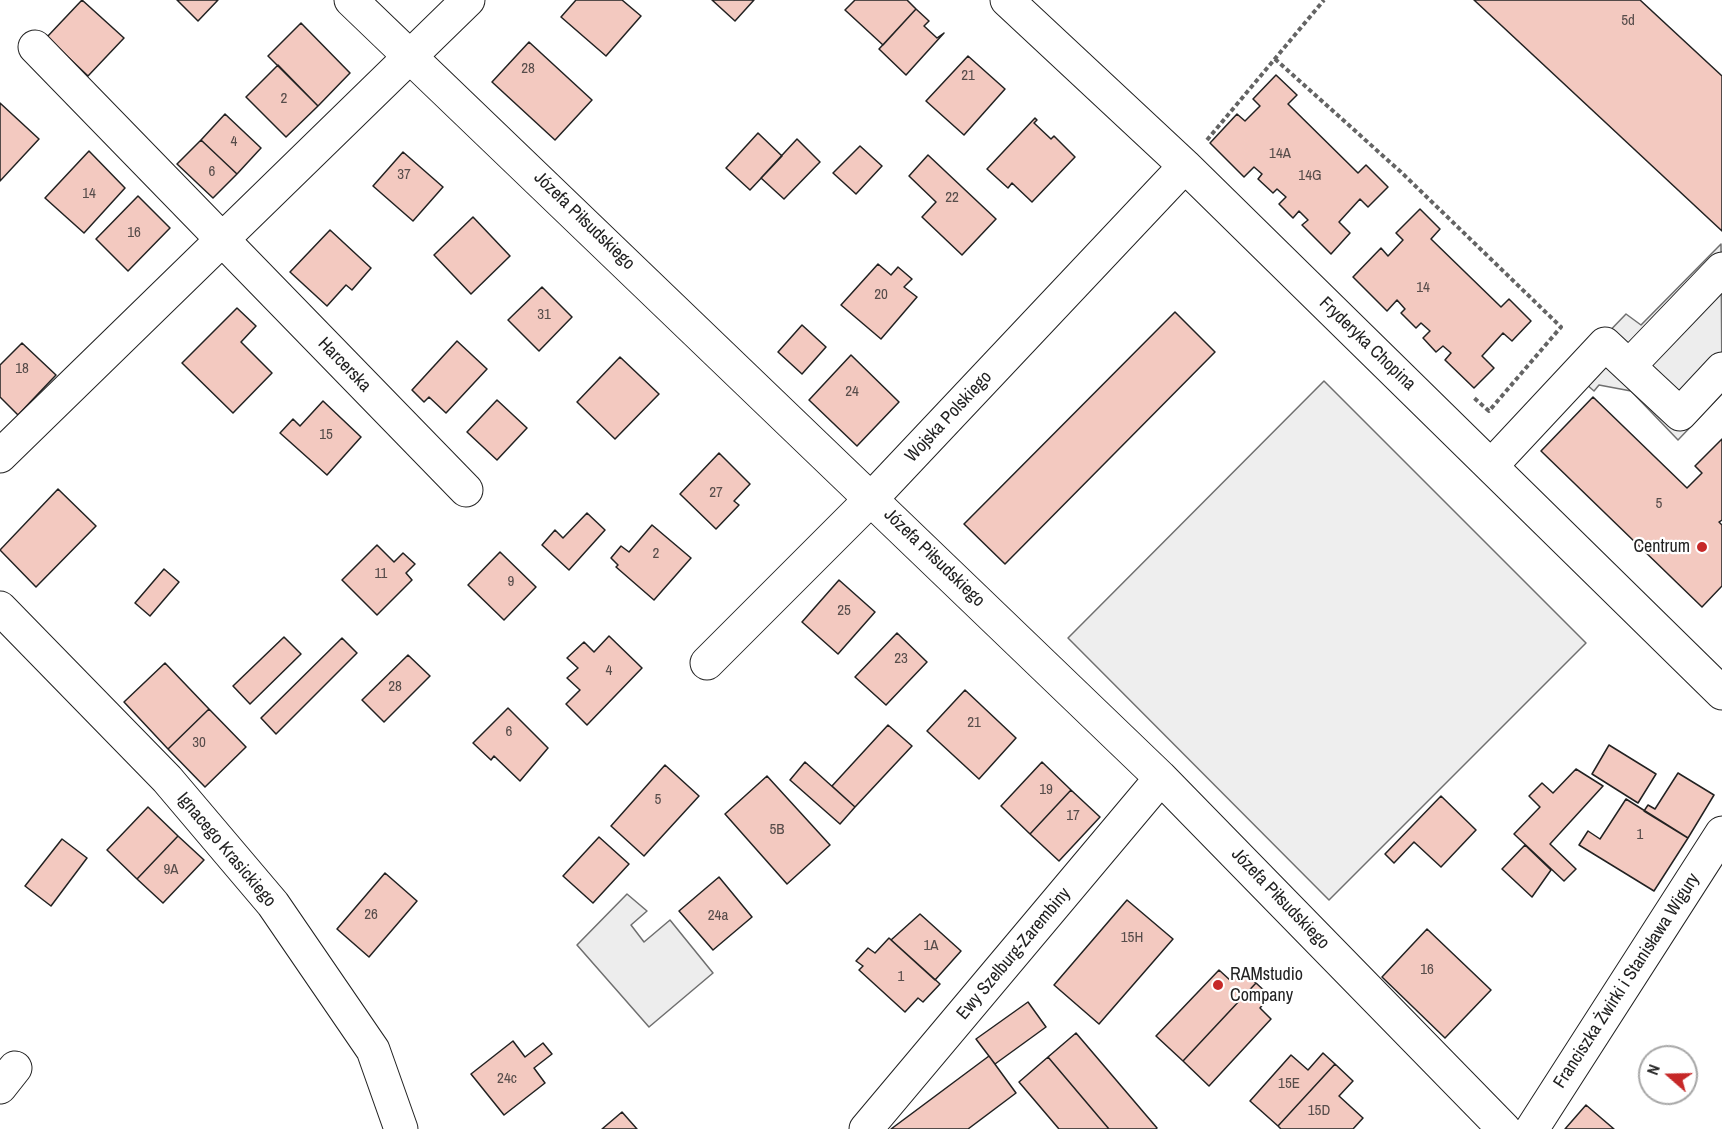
<!DOCTYPE html>
<html>
<head>
<meta charset="utf-8">
<style>
  body { margin:0 }
  #map { position:relative; width:1722px; height:1129px; overflow:hidden; background:#fff; font-family:"Archivo Narrow",sans-serif }
  canvas { display:block }
  .north { position:absolute; left:1638px; top:1045px; width:60px; height:60px; box-sizing:border-box; background:#fff; border:2px solid #a7a7a7; border-radius:50%; rotate:290deg; font-size:16px; font-weight:700; line-height:24px; text-align:center; color:#222 }
  .north::after { content:''; display:block; margin:auto; width:21px; height:27px; background:#c62828; clip-path:polygon(50% 0,100% 100%,50% 72%,0 100%) }
</style>
</head>
<body>
<div id="map">
<canvas width="1722" height="1129"></canvas>
<div class="north">N</div>
</div>
<script>
const ctx = document.querySelector('canvas').getContext('2d');
ctx.lineJoin = 'round';
function fill(path, color) { ctx.fillStyle = color; ctx.fill(path, 'evenodd'); }
function strokePath(path, color, width, dash) { ctx.strokeStyle = color; ctx.lineWidth = width; ctx.lineCap = dash ? 'butt' : 'round'; ctx.setLineDash(dash || []); ctx.stroke(path); }
function label(font, color, halo, rows, align = 'center') {
  ctx.font = font + ' "Archivo Narrow",sans-serif'; ctx.lineWidth = 4.5; ctx.setLineDash([]); ctx.textBaseline = 'middle'; ctx.strokeStyle = halo; ctx.fillStyle = color; for (const [text, x, y, turn = 0] of rows) {
    ctx.save(); ctx.translate(x, y); ctx.rotate((+turn || 0) * Math.PI / 180); ctx.textAlign = isNaN(turn) ? turn : align; if (halo) ctx.strokeText(text, 0, 0); ctx.fillText(text, 0, 0); ctx.restore();
  }
}
const green = new Path2D(`
  M1324 381 1586 643 1329 900 1068 638Z`);
fill(green, '#eee');
strokePath(green, '#6f6f6f', 1.5);
const parking = new Path2D(`
  M1721 244 1722 394 1678 440 1631 391 1599 385 1594 391 1571 371 1626 314 1641 325Z
  M627 894 647 911 631 925 644 942 670 920 713 973 649 1027 577 945Z`);
fill(parking, '#ededed');
strokePath(parking, '#6f6f6f', 1.5);
const building = new Path2D(`
  M82 0 124 38 88 76 47 37Z
  M177 0H218L198 21Z
  M576 0H622L641 16 606 56 561 17Z
  M712 0H754L735 21Z
  M855 0H907L916 9 883 45 845 10Z
  M1474 0H1640L1722 76V231Z
  M916 9 929 21 924 26 937 38 944 33 906 75 879 49Z
  M301 23 350 73 318 106 268 56Z
  M529 42 592 100 555 140 492 82Z
  M968 56 1005 89 964 135 926 101Z
  M278 65 318 106 286 137 246 97Z
  M1276 75 1297 95 1288 104 1358 173 1366 165 1388 187 1368 207 1360 199 1339 222 1350 233 1331 254 1302 225 1308 220 1299 211 1293 218 1279 204 1286 197 1277 189 1273 193 1258 179 1262 174 1254 167 1244 177 1210 143 1237 114 1245 121 1260 106 1253 99Z
  M0 103 39 139 0 181Z
  M225 114 261 148 237 174 201 140Z
  M1035 118 1037 120 1034 123 1051 139 1054 136 1075 157 1032 202 1012 183 1008 188 987 169Z
  M758 133 782 156 750 190 726 168Z
  M797 139 820 162 784 199 761 178Z
  M201 140 237 174 213 198 177 164Z
  M860 146 882 166 856 194 833 173Z
  M89 151 125 188 84 233 45 198Z
  M403 152 443 187 413 221 373 186Z
  M928 155 996 219 962 255 922 217 936 202 909 176Z
  M138 196 170 228 128 271 96 239Z
  M1420 209 1440 229 1431 239 1501 307 1509 299 1531 321 1512 341 1503 333 1482 356 1494 368 1474 388 1445 360 1451 353 1443 346 1436 352 1423 338 1430 331 1421 323 1416 328 1401 313 1405 309 1397 300 1387 311 1353 277 1381 248 1388 256 1403 240 1396 233Z
  M473 217 510 256 471 294 434 255Z
  M330 230 371 268 352 290 346 285 327 306 290 272Z
  M878 264 891 275 898 267 912 279 904 287 917 297 881 339 841 305Z
  M542 287 572 317 539 351 508 320Z
  M237 308 256 326 241 342 272 373 233 413 182 363Z
  M1175 312 1215 352 1005 564 964 524Z
  M802 325 826 347 802 374 778 352Z
  M457 341 487 369 446 413 429 397 424 402 412 390Z
  M22 343 56 375 18 415 0 397V365Z
  M851 355 899 402 857 446 809 400Z
  M620 357 659 394 615 439 577 402Z
  M1593 397 1687 488 1702 473 1695 466 1722 439V520L1719 522 1722 525V586L1702 607 1541 451Z
  M497 400 527 428 497 460 467 432Z
  M323 401 361 437 327 475 280 433 293 419 300 426Z
  M719 453 750 484 734 501 739 505 716 529 680 494Z
  M58 489 96 526 36 587 0 550Z
  M587 513 605 530 569 570 542 545 555 530 563 538Z
  M652 525 691 558 654 600 616 567 618 565 611 558 621 546 629 552Z
  M377 545 394 562 403 553 415 564 406 573 412 580 377 615 342 580Z
  M500 552 536 587 504 620 468 585Z
  M164 569 179 582 150 616 135 603Z
  M839 580 875 612 838 654 802 622Z
  M897 633 927 662 886 705 855 677Z
  M609 636 642 668 587 725 566 704 580 690 567 678 578 668 567 658 584 642 594 652Z
  M284 637 301 654 250 704 233 686Z
  M342 638 357 653 276 734 261 718Z
  M408 655 430 676 384 722 362 700Z
  M165 663 209 709 168 749 124 702Z
  M965 690 1016 738 979 779 927 731Z
  M508 708 548 748 520 781 494 756 491 760 473 743Z
  M209 709 246 747 205 787 168 749Z
  M888 725 912 746 855 807 832 786Z
  M1609 745 1656 774 1638 803 1592 774Z
  M805 762 855 807 840 824 790 780Z
  M1042 762 1071 790 1030 834 1001 806Z
  M665 765 699 796 644 856 611 826Z
  M1576 769 1603 786 1550 844 1576 869 1564 881 1514 834 1540 807 1529 796 1542 783 1553 793Z
  M1678 773 1714 795 1688 838 1644 811 1648 805 1655 809Z
  M767 776 830 845 787 884 725 814Z
  M1071 790 1100 817 1059 861 1030 834Z
  M1441 796 1476 830 1441 867 1414 842 1394 863 1385 854Z
  M1626 799 1688 838 1654 891 1579 845 1588 831 1600 839Z
  M148 807 178 836 137 879 107 850Z
  M178 836 204 860 163 903 137 879Z
  M599 837 629 864 593 903 563 876Z
  M62 839 87 858 51 906 25 886Z
  M1525 845 1551 870 1532 897 1502 869Z
  M385 873 417 901 369 957 337 929Z
  M719 877 752 917 713 950 679 911Z
  M1127 900 1173 939 1099 1024 1054 985Z
  M920 914 961 951 935 980 891 940Z
  M1427 929 1491 990 1445 1038 1382 977Z
  M889 938 940 984 923 1002 918 998 905 1012 859 970 863 966 856 961 868 948 875 953Z
  M1219 970 1231 981 1242 970 1256 983 1183 1061 1156 1036Z
  M1256 983 1270 996 1260 1008 1271 1019 1209 1086 1183 1061Z
  M1028 1002 1046 1027 995 1064 976 1039Z
  M1076 1033 1157 1128 1156 1129H1109L1048 1057Z
  M513 1041 525 1057 543 1043 552 1054 534 1068 545 1083 504 1115 471 1074Z
  M1323 1053 1335 1064 1278 1126 1250 1101 1291 1055 1308 1070Z
  M989 1056 1016 1093 968 1129H891Z
  M1048 1057 1109 1129H1059L1019 1082Z
  M1335 1064 1353 1081 1339 1096 1363 1118 1353 1129H1281L1278 1126Z
  M1586 1105 1614 1129H1565Z
  M622 1112 637 1129H602Z`);
fill(building, '#f3c9c0');
strokePath(building, '#222', 1.5);
const minor = new Path2D(`
  M351 0 1161 778 1504 1129
  M1007 0 1185 166 1722 693
  M35 47 466 490
  M1629 366 1722 269
  M0 456 468 0
  M1491 466 1605 344 1680 414 1722 369
  M0 608 167 779 273 904 373 1050 401 1129
  M707 663 872 498 1185 166
  M0 1087 15 1068
  M866 1129 1161 778
  M1532 1129 1722 833`);
strokePath(minor, '#222', 35);
strokePath(new Path2D(`
  M1275 59 1401 172 1561 327 1489 411 1473 397
  M1207 140 1324 0`), '#646464', 4, [4.5, 3]);
strokePath(minor, '#fff', 33);
for (const [x, y, r, color] of [
  [1702,547,6,"#c62828"],
  [1218,985,6,"#c62828"]
]) { const dot = new Path2D(); dot.arc(x, y, r, 0, 2 * Math.PI); ctx.fillStyle = color; ctx.fill(dot); strokePath(dot, '#fff', 2); }
label('15px', '#564c4a', null, [
  ["5d",1628,21],
  ["28",528,69],
  ["21",968,76],
  ["2",284,99],
  ["4",234,142],
  ["14A",1280,154],
  ["6",212,172],
  ["37",404,175],
  ["14G",1310,176],
  ["14",89,194],
  ["22",952,198],
  ["16",134,233],
  ["14",1423,288],
  ["20",881,295],
  ["31",544,315],
  ["18",22,369],
  ["24",852,392],
  ["15",326,435],
  ["27",716,493],
  ["5",1659,504],
  ["2",656,554],
  ["11",381,574],
  ["9",511,582],
  ["25",844,611],
  ["23",901,659],
  ["4",609,671],
  ["28",395,687],
  ["21",974,723],
  ["6",509,732],
  ["30",199,743],
  ["19",1046,790],
  ["5",658,800],
  ["17",1073,816],
  ["5B",777,830],
  ["1",1640,835],
  ["9A",171,870],
  ["26",371,915],
  ["24a",718,916],
  ["15H",1132,938],
  ["1A",931,946],
  ["16",1427,970],
  ["1",901,977],
  ["24c",507,1079],
  ["15E",1289,1084],
  ["15D",1319,1111]
]);
label('18px', '#222', '#fff', [
  ["Józefa Piłsudskiego",584,221,44],
  ["Fryderyka Chopina",1367,344,44],
  ["Harcerska",344,365,46],
  ["Wojska Polskiego",949,417,-47],
  ["Józefa Piłsudskiego",934,558,44],
  ["Ignacego Krasickiego",226,850,50],
  ["Józefa Piłsudskiego",1280,899,46],
  ["Ewy Szelburg-Zarembiny",1014,954,-50],
  ["Franciszka Żwirki i Stanisława Wigury",1627,981,-57]
]);
label('18px', '#222', '#fff', [
  ["Centrum",1690,547],
  ["RAMstudio",1230,975,"left"],
  ["Company",1230,996,"left"]
], 'right');
</script>
</body>
</html>
